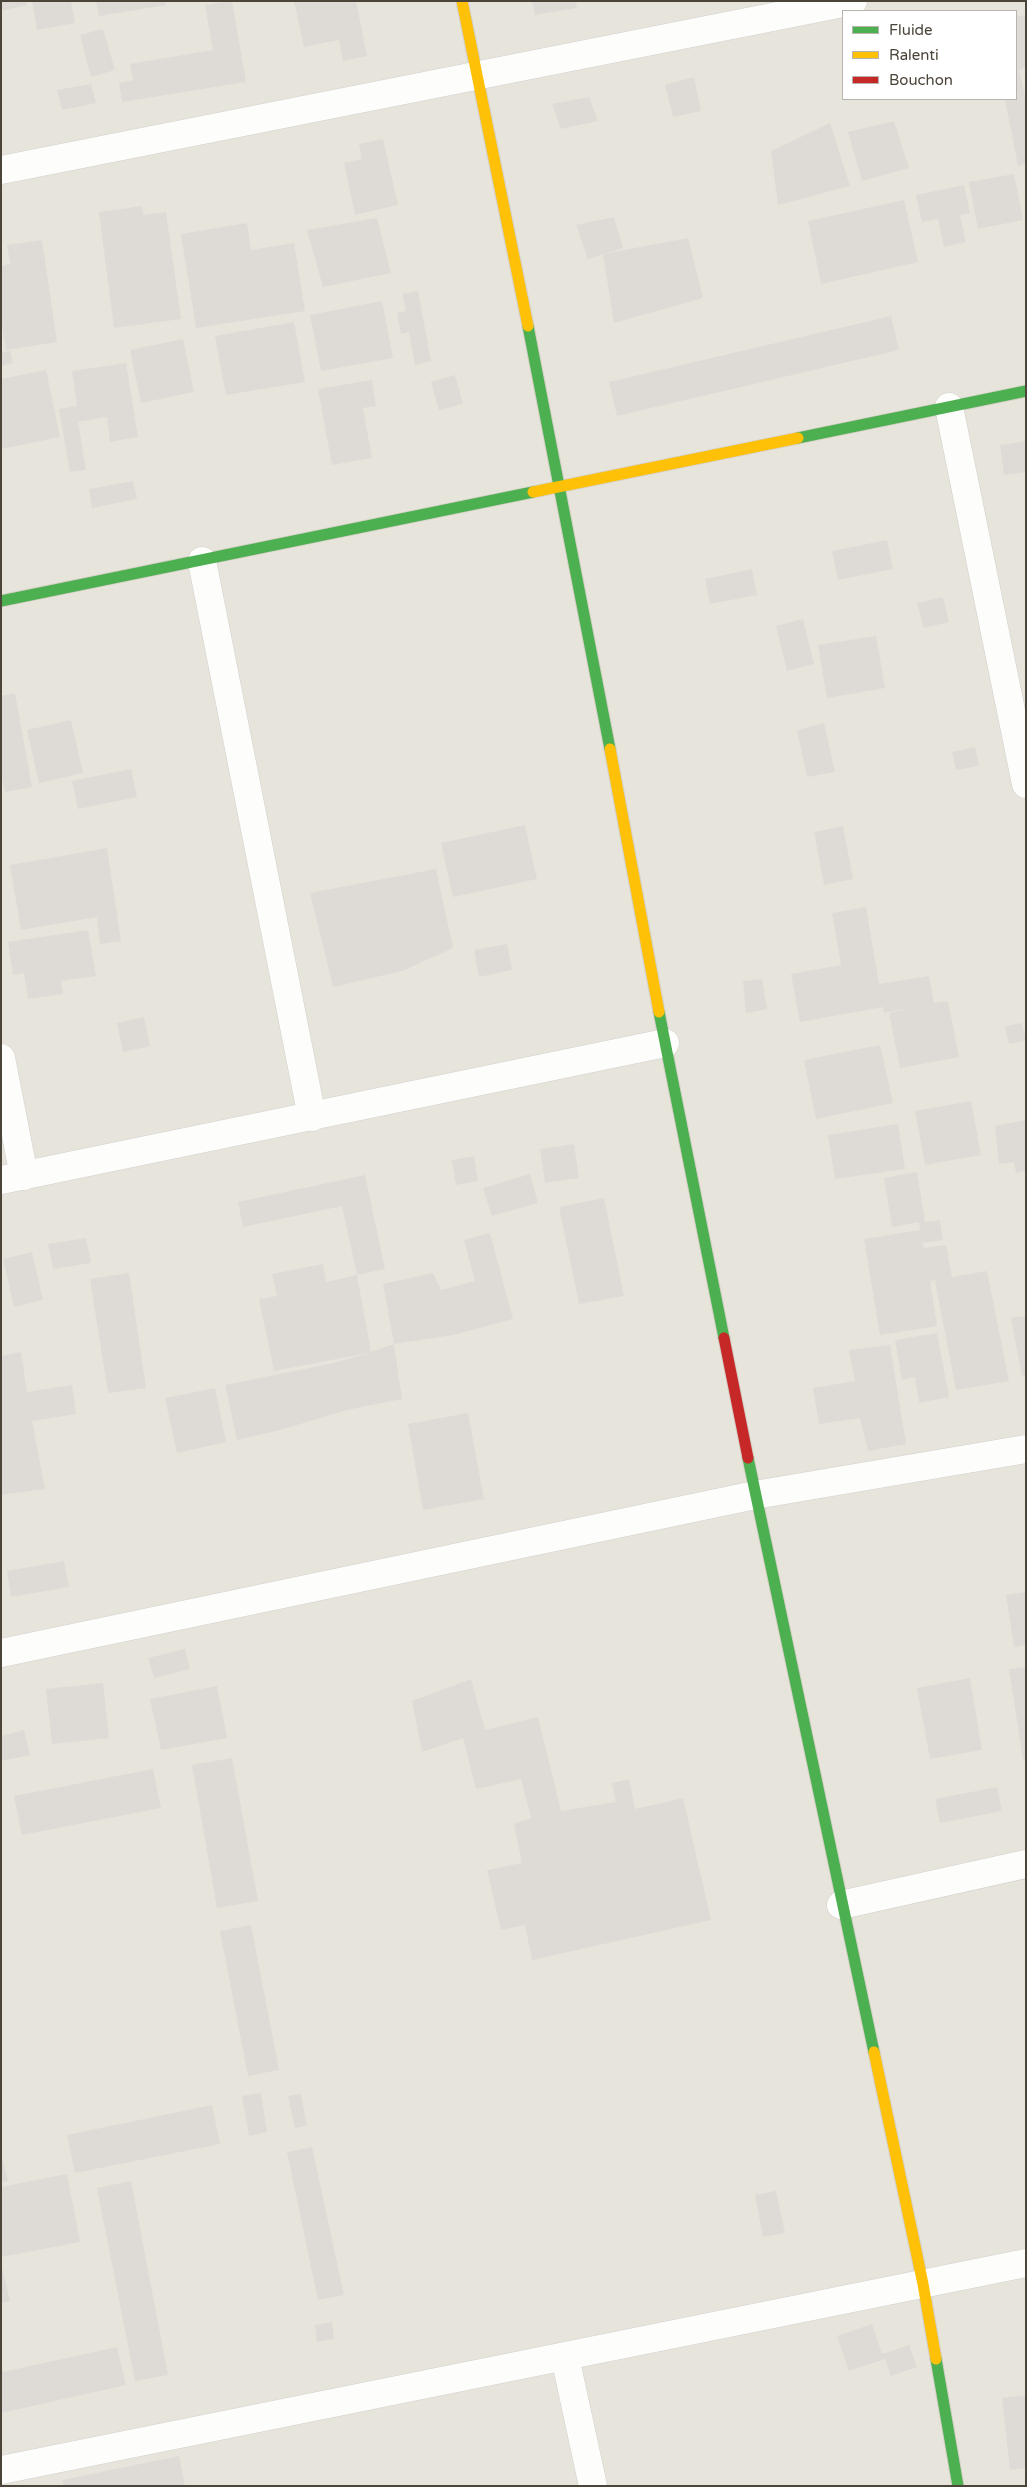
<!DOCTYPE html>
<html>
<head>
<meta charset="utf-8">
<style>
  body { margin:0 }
  #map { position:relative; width:1027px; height:2487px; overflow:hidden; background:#f4f2ee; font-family:"Varela Round",sans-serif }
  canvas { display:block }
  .frame { position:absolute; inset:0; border:2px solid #4b4439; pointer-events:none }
  .legend { position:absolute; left:842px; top:10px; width:175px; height:90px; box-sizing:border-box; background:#fff; border:1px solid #b7b4b0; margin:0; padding:6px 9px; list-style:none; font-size:15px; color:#4b4439 }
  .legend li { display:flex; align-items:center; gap:10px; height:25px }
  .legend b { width:25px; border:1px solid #b7b4b0 }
</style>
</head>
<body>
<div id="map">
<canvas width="1027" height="2487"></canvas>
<div class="frame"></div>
<ul class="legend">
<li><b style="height:6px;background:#4caf50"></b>Fluide</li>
<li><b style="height:6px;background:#ffc107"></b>Ralenti</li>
<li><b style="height:6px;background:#c62828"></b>Bouchon</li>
</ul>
</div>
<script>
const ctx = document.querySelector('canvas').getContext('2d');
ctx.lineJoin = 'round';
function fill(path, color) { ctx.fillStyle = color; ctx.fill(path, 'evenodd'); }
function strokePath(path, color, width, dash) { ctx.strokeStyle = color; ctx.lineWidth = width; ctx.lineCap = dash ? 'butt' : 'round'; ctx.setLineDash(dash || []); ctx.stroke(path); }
fill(new Path2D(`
  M1 1H1026V2486H1ZM843 11H1016V99H843Z`), '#e7e4dc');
fill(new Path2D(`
  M1 1H26L27 5 1 11Z
  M32 1H71L75 23 37 30Z
  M96 1H165L166 5 99 16Z
  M229 1H232L246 82 122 102 119 83 133 80 130 64 213 50 205 5Z
  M294 1H356L367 56 343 61 339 40 304 47Z
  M532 1H575L577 8 535 15Z
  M1026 15V67L1019 70 1026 101V164L1018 166 1005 99H1016V17Z
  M103 29 115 70 91 77 80 35Z
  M694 77 701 111 673 117 665 85Z
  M91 84 96 103 62 110 57 90Z
  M589 97 598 121 561 129 552 104Z
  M894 121 909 168 862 181 848 132Z
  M830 123 850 186 778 205 771 151Z
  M383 139 398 205 355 215 344 163 362 159 359 144Z
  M1014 174 1023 220 978 229 969 182Z
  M964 185 970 213 960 215 966 242 944 247 938 219 922 222 916 195Z
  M904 200 918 262 821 284 808 221Z
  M142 206 143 215 166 212 181 319 114 328 99 212Z
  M614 217 623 248 588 259 576 225Z
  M377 218 391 273 323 287 307 230Z
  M247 223 251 250 294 243 305 311 196 328 181 234Z
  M688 238 703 298 614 323 603 254Z
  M42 240 57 342 6 350 1 319V266L10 264 7 245Z
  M418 291 431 361 415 365 409 332 401 334 397 313 406 311 402 294Z
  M382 301 393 358 321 371 310 315Z
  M891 316 899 350 617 416 609 382Z
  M294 322 305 382 226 395 215 336Z
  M183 339 194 392 141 403 130 350Z
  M10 351 13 363 1 366V353Z
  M126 363 138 437 110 442 107 417 78 422 86 470 70 472 59 409 77 406 72 371Z
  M46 370 60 437 1 449V379Z
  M455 375 463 404 439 410 431 382Z
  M372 380 376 406 363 408 372 458 332 465 318 389Z
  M1026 441V472L1004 475 1000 445Z
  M133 481 137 499 92 508 89 489Z
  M887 540 893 569 838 580 832 551Z
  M752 569 757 595 710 604 705 579Z
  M943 597 949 622 924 628 917 603Z
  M803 619 814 664 787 671 776 626Z
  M876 636 885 688 827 698 818 645Z
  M15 693 32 787 5 792 1 774V696Z
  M71 720 83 773 39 783 27 730Z
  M824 723 835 772 807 777 797 730Z
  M975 747 979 766 956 770 952 752Z
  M131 769 137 797 78 809 72 781Z
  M525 825 537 879 453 897 441 843Z
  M843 826 853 879 824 885 814 832Z
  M107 848 121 941 100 944 97 917 21 930 10 865Z
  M436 869 453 948 402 971 333 987 310 893Z
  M866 907 879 984 929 976 934 1003 948 1001 959 1057 900 1068 889 1013 917 1006 884 1013 883 1007 800 1022 791 974 841 965 832 913Z
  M88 930 96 976 61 981 63 994 28 999 24 973 13 975 8 942Z
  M507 944 512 970 479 977 474 950Z
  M762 979 767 1009 746 1013 743 981Z
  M144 1017 150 1046 123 1052 117 1023Z
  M1022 1023 1026 1040 1009 1044 1005 1026Z
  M880 1045 893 1103 816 1119 804 1060Z
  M971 1101 981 1155 925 1165 915 1111Z
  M1026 1120V1171L1016 1173 1014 1162 999 1164 995 1126Z
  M898 1124 905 1169 835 1179 828 1135Z
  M574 1144 579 1178 545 1183 540 1149Z
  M474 1156 478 1181 456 1185 452 1160Z
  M917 1172 925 1222 940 1220 943 1240 922 1243 924 1248 946 1245 952 1277 987 1271 1009 1381 956 1390 935 1281 942 1279 930 1281 937 1326 880 1335 864 1239 920 1230 919 1222 892 1227 884 1178Z
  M530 1174 538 1203 492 1216 483 1188Z
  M365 1175 385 1269 357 1275 342 1206 243 1227 238 1202Z
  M604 1198 624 1296 579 1304 559 1207Z
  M490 1233 513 1319 453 1335 394 1344 383 1284 433 1273 441 1290 475 1281 464 1240Z
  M86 1238 91 1263 53 1269 48 1244Z
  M32 1252 43 1300 14 1307 3 1259Z
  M323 1264 326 1282 357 1275 371 1352 394 1344 402 1399 347 1410 280 1430 237 1440 225 1385 334 1363 368 1353 274 1371 259 1299 277 1296 272 1274Z
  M129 1273 146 1388 108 1393 90 1279Z
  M1026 1316V1375L1022 1376 1011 1318Z
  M937 1333 949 1397 919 1403 915 1377 902 1380 895 1340Z
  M890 1345 906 1444 868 1451 860 1418 819 1424 813 1388 855 1381 849 1350Z
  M21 1352 27 1392 72 1385 76 1414 32 1421 45 1489 1 1495V1356Z
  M215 1388 226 1442 177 1453 165 1398Z
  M468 1413 484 1499 423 1510 408 1424Z
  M64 1561 69 1587 11 1597 7 1571Z
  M1026 1592V1645L1014 1647 1006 1595Z
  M185 1649 190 1669 154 1678 148 1658Z
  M1026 1667V1760H1023L1009 1669Z
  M970 1678 982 1750 930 1759 917 1688Z
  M471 1679 485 1730 538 1717 561 1811 616 1802 612 1783 629 1779 635 1809 683 1798 711 1920 532 1960 525 1925 501 1930 487 1870 522 1863 514 1824 531 1818 521 1779 476 1789 463 1738 422 1752 412 1701Z
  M103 1683 109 1738 52 1744 46 1689Z
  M217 1686 227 1738 161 1750 150 1699Z
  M24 1730 30 1755 1 1761V1736Z
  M232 1758 258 1901 217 1908 192 1765Z
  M153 1769 161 1808 22 1835 14 1796Z
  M997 1787 1002 1811 940 1823 935 1799Z
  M251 1925 279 2070 248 2076 220 1931Z
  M261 2093 267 2132 249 2136 242 2096Z
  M301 2094 307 2126 295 2128 288 2096Z
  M212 2105 220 2144 75 2173 67 2135Z
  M312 2147 344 2295 318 2300 287 2152Z
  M1 2153 8 2181 1 2182Z
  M67 2174 80 2242 1 2257V2187Z
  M131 2181 168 2375 135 2381 97 2188Z
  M776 2191 785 2233 763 2237 755 2195Z
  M1 2263 10 2301 1 2303Z
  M332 2322 334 2339 317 2342 315 2325Z
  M872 2324 882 2354 909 2345 917 2367 891 2376 885 2359 849 2371 837 2336Z
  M117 2347 126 2385 1 2413V2366L3 2372Z
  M1026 2395V2468L1010 2470 1002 2398Z
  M179 2456 185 2486H64L62 2480Z`), '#dedbd6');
const street = new Path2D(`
  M1 170 853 1
  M949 407 1026 784
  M202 561 312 1117
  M1 1058 24 1176
  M1 1180 665 1043
  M1 1653 755 1495 1026 1449
  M841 1905 1026 1864
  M565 2357 593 2486
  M1 2470 1026 2263`);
const fast = new Path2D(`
  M528 326 610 749
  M798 438 1026 391
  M1 601 533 492
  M659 1012 724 1338
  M748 1458 874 2052
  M936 2359 958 2486`);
const slow = new Path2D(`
  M462 1 528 326
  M533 492 798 438
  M610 749 659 1012
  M874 2052 923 2284 936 2359`);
const jam = new Path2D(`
  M724 1338 748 1458`);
strokePath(street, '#d2d0cb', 29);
strokePath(fast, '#d3cfc5', 13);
strokePath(slow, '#d3cfc5', 13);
strokePath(jam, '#d3cfc5', 13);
strokePath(street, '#fdfdfc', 28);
strokePath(fast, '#4caf50', 11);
strokePath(slow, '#ffc107', 11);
strokePath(jam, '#c62828', 11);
</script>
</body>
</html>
